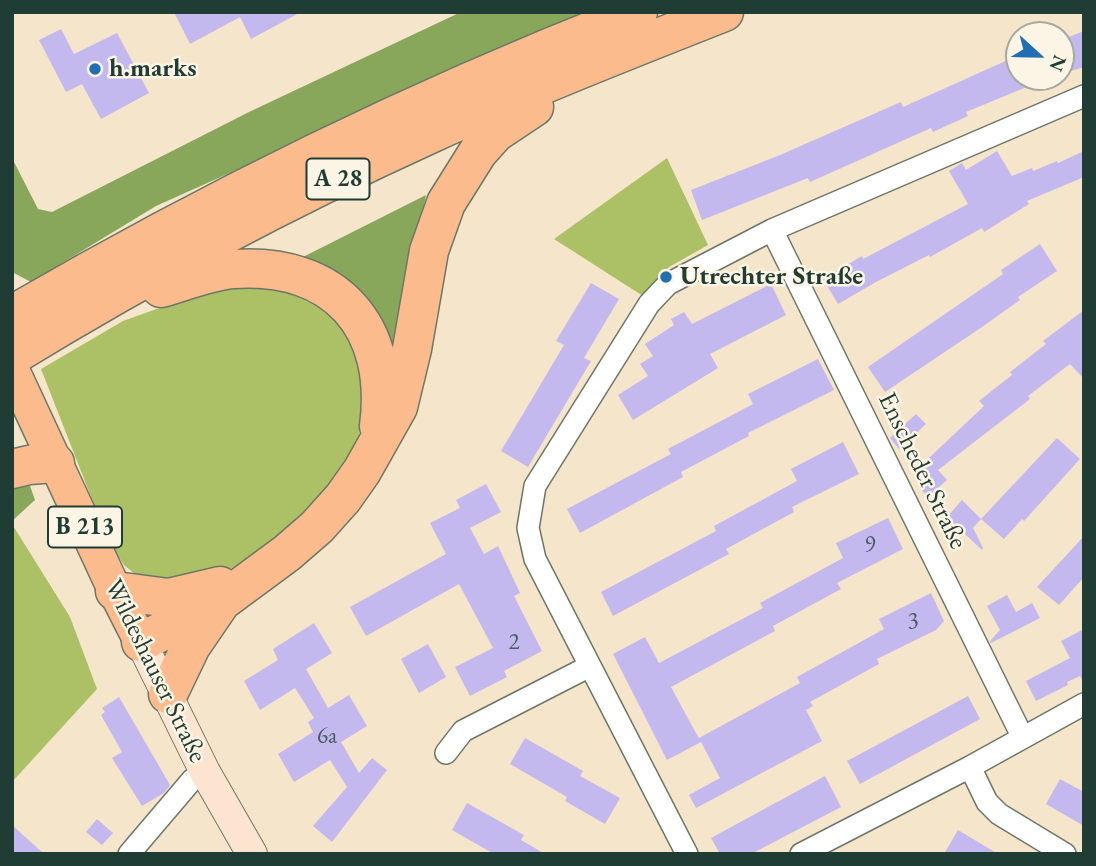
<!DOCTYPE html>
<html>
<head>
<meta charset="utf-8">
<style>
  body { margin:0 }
  #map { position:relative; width:1096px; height:866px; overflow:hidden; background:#f5e5ca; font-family:"EB Garamond",serif }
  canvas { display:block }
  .frame { position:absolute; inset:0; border:14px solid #1f3d34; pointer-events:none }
  .north { position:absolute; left:1005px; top:21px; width:70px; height:70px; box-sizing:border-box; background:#fcf5e5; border:2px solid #a4ab9e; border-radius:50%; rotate:112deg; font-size:19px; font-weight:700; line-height:28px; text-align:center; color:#1f3d34 }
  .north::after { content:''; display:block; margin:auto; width:24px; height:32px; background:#1f6fb2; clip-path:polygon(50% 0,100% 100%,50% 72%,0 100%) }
</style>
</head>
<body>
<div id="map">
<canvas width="1096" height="866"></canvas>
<div class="frame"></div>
<div class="north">N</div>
</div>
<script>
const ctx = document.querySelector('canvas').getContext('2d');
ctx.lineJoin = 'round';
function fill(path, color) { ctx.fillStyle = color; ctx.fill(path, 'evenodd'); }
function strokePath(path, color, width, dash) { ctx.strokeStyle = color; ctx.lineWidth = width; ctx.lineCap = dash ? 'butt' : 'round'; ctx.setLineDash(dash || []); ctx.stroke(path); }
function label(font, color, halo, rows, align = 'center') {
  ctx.font = font + ' "EB Garamond",serif'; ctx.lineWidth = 5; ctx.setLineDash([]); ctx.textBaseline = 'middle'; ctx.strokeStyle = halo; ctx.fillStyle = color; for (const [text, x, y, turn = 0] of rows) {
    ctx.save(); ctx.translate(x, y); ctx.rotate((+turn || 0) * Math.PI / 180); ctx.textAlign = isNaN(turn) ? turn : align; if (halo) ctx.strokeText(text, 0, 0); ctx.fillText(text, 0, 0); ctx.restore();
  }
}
fill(new Path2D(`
  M667 158 708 245 669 267 643 296 554 239Z
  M279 286 332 308 356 342 362 382 359 441 338 479 289 531 235 567 177 582 141 579 124 565 108 540 41 369 123 321 218 287Z
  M12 524 70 617 97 689 12 782Z`), '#acc166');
fill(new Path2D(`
  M461 12H589L156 206 31 282 12 272V158L38 209 52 212 249 112Z
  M426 195 396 354 291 263Z
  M28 480 35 500 12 521V482Z`), '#89a75b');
fill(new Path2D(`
  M174 12H301L251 39 240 17 190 44Z
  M61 29 74 54 117 33 149 93 101 119 82 84 66 92 39 40Z
  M1084 31V67L1061 74V40Z
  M1019 55V77H1051L966 112 968 116 933 132 931 128 810 182 808 178 702 220 691 190 780 155 901 102 903 107Z
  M997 151 1012 176 1032 168 1033 171 1057 161 1058 163 1084 151V177L1027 201 1029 204 984 232 982 228 930 257 929 255 876 282 838 304 823 279 862 256 863 259 968 204 949 171 962 163 966 170Z
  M1040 244 1057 271 1018 297 1020 300 982 327 885 392 868 367 1003 274 1001 270Z
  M591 283 619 299 584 358 591 361 528 467 501 451 564 345 556 341Z
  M771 284 786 315 710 354 718 368 633 420 618 395 648 376 640 364 653 356 645 344 674 325 671 319 684 312 692 324Z
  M1084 310V379L1070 364 1028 396 1030 399 938 470 947 480 928 497 919 487 923 484 913 473 984 406 979 401 1012 375 1010 372 1046 344 1043 341Z
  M818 359 834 390 748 433 749 436 681 472 683 477 580 533 567 509 671 454 668 449 753 404 748 394Z
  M916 414 926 424 899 449 890 438Z
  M1057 438 1080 459 1024 521 1022 519 1004 539 981 519Z
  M843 442 859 474 792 507 794 512 726 549 729 554 613 616 601 592 716 531 714 526 797 481 791 469Z
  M486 484 501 512 470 528 484 554 498 546 520 593 514 596 542 651 504 671 507 677 470 696 455 667 493 648 459 584 366 636 350 607 446 554 430 523 460 508 456 500Z
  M962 500 981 519 973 528 983 548 982 550 947 517Z
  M888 518 903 549 837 583 841 589 773 626 775 631 671 687 691 724 699 738 800 683 797 677 884 629 879 619 931 593 944 621 936 630 877 659 879 664 810 702 813 706 806 710 822 741 696 808 689 795 720 778 701 742 667 760 613 654 645 637 659 663 763 608 760 603 843 558 836 543Z
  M1084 536V577L1059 605 1037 587Z
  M1007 595 1016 612 1032 603 1040 618 991 643 990 641 1000 630 987 606Z
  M314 623 332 653 306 669 328 708 349 695 367 726 341 742 359 773 372 758 387 770 332 842 313 826 347 787 330 760 294 782 278 754 313 732 308 722 314 718 295 688 260 710 244 681 278 660 273 649Z
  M1084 629V683L1080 676 1067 682 1068 685 1036 701 1026 681 1070 658 1061 641Z
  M428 644 446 677 419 693 401 659Z
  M968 696 980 719 860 784 847 761Z
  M119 697 170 785 164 793 142 806 112 758 122 752 101 715 105 712 102 708Z
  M525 738 583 771 580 776 620 798 605 824 565 801 567 797 510 764Z
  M825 776 841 807 751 854H720L711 838Z
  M1060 779 1084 792V826L1046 804Z
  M467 803 524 835 521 840 545 854H494L452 830Z
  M97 819 113 833 102 845 86 832Z
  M12 825 44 854H12Z
  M958 830 998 854H944Z`), '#c3b9ee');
const street = new Path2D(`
  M772 230 1022 736
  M446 753 463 731 590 666
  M970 767 987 802 999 814 1065 854
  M129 854 192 780 205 772
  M687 854 535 559 528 528 535 486 649 304 668 284 772 230 1084 96
  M801 854 970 767 1084 704`);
const secondary = new Path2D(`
  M141 642 205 772 252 854`);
const primary = new Path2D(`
  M12 369 115 591 141 642`);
const highway = new Path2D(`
  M161 288C183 282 212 270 234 269 336 262 392 327 379 426
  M12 315C213 198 422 96 638 12
  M12 356C146 274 287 199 430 134 526 90 625 51 724 12
  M12 469 29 465 55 463
  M115 591 169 598 220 586
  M141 642 222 601 287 553 317 527 343 498 362 471 398 407 412 349 429 251 446 203 478 152 495 133 534 107
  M168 694 191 646 219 605`);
strokePath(street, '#6a7868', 24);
strokePath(secondary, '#6a7868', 32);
strokePath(primary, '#6a7868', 36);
strokePath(highway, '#6a7868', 41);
strokePath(street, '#fff', 21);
strokePath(secondary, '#fde4d1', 30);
strokePath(primary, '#fbbb8d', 33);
strokePath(highway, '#fbbb8d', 38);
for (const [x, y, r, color] of [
  [95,69,7,"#1f6fb2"],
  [666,277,7,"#1f6fb2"]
]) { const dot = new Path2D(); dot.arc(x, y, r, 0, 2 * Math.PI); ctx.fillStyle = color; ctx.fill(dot); strokePath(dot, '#fcf5e5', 2.5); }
label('23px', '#485c62', null, [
  ["9",870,546],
  ["3",913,622],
  ["2",514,643],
  ["6a",327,737]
]);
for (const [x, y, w] of [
  [338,179,63],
  [85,527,74]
]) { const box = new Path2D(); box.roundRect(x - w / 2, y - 20.5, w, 41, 5); ctx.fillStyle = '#fcf5e5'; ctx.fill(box); strokePath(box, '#1f3d34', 2); }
label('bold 24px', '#1f3d34', null, [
  ["A 28",338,179],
  ["B 213",85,527]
]);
label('bold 26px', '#1f3d34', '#fcf5e5', [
  ["h.marks",109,69],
  ["Utrechter Straße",680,277]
], 'left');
label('26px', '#1f3d34', '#fcf5e5', [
  ["Enscheder Straße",922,471,64],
  ["Wildeshauser Straße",155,671,64]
]);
</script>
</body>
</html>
